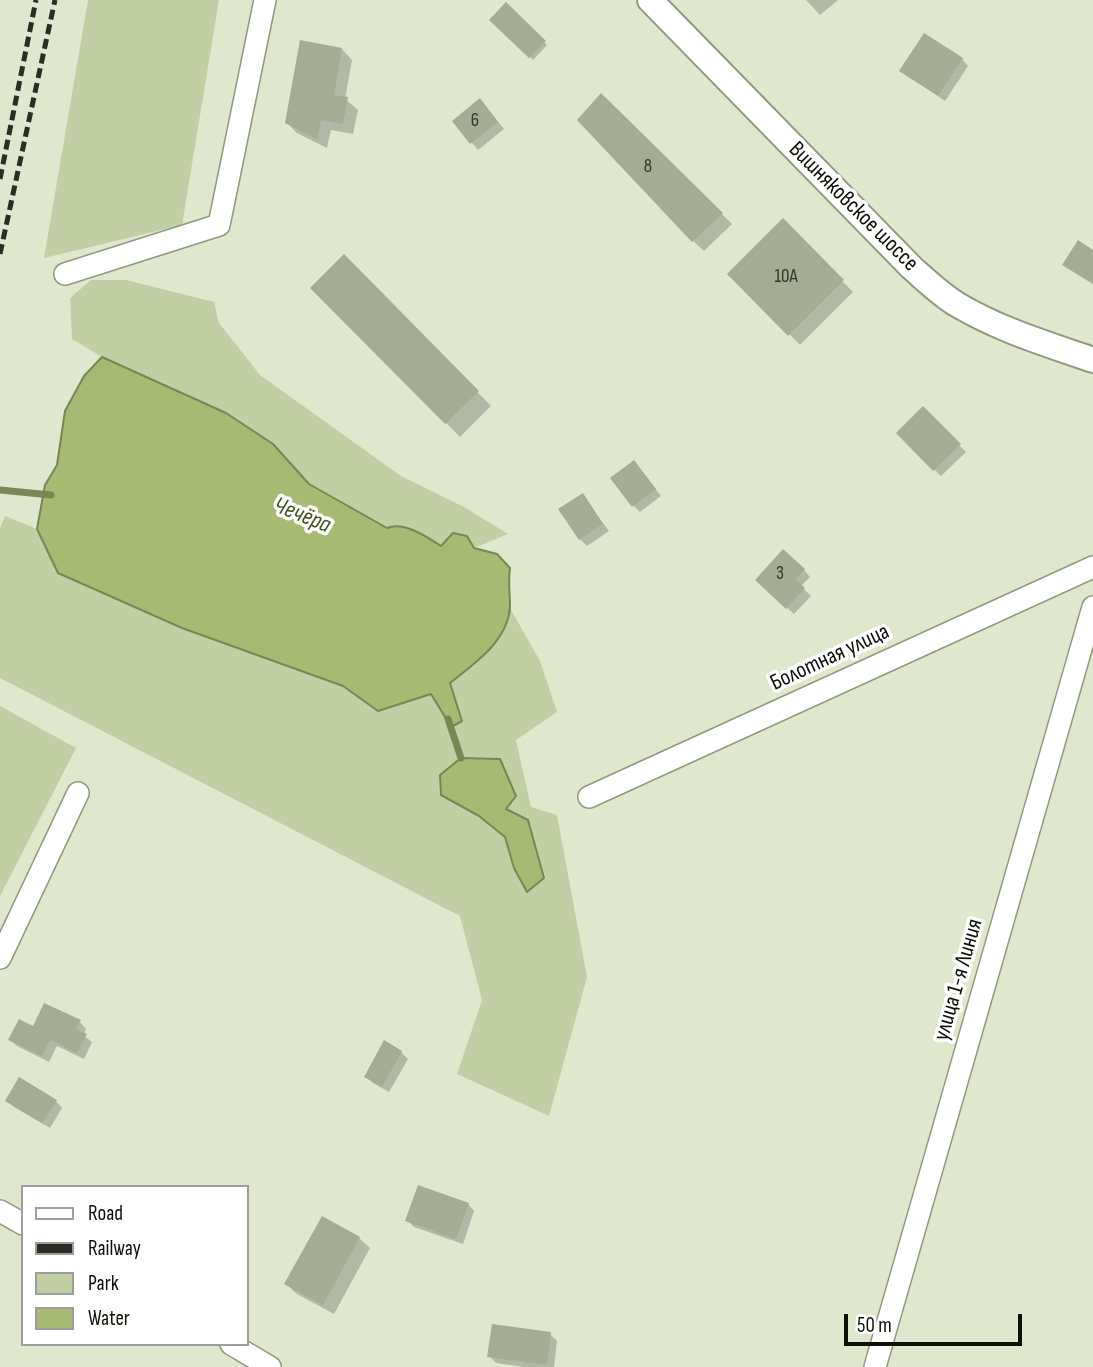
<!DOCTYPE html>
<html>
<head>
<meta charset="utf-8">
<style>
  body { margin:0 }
  #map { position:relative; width:1093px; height:1367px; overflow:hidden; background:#dfe7cc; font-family:"Sofia Sans Condensed",sans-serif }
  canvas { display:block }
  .legend { position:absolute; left:21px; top:1185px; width:228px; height:161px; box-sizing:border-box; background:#fff; border:2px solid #9e9f9c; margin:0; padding:9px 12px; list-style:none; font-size:21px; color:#0d1007 }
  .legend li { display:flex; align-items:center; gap:14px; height:35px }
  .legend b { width:35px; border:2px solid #9e9f9c }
  .scale { position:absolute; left:844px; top:1314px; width:178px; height:32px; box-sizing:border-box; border:4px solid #0d1007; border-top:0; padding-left:9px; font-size:21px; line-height:24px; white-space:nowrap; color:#0d1007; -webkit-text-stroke:5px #fff; paint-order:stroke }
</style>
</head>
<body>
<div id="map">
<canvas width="1093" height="1367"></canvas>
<ul class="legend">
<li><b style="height:9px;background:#fff"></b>Road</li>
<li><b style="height:9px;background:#2a2d22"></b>Railway</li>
<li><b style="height:19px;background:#c2cfa5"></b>Park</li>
<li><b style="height:19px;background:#a6ba73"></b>Water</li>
</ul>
<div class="scale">50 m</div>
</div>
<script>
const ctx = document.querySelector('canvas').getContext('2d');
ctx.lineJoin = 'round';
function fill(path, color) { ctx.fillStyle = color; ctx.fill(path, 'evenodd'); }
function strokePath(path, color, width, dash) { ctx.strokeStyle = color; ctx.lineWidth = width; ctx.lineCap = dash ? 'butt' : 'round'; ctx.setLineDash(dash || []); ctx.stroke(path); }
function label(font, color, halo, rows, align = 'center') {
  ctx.font = font + ' "Sofia Sans Condensed",sans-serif'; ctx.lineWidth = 7; ctx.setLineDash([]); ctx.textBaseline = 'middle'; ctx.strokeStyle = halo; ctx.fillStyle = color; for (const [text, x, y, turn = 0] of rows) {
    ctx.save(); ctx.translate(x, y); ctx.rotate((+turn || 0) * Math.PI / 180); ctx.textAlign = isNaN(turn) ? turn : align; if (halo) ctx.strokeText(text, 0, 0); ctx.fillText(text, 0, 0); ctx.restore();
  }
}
fill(new Path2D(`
  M88 0H219L182 225 44 258Z
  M91 280H126L214 302 219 323 260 375 401 476 464 507 508 534 474 548 467 536 453 533 442 546C428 537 404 521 387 528L309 484 273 444 226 413 102 357 72 339 70 298Z
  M5 516 37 529 58 573 182 628 343 686 378 711 432 694 462 721 450 683 477 662 501 637 510 608 540 661 557 712 516 740 531 807 557 815 587 977 549 1116 457 1074 482 1000 460 916 0 678V528ZM442 795 528 820 527 892C517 875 514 857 506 840 498 824 458 804 442 795Z
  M0 706 76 748 0 896Z`), '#c2cfa5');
const water = new Path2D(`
  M102 357 226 413 273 444 309 484 387 528C404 521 427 537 441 546L453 533 467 536 474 548 497 554 510 568C508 581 510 594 510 607 508 641 475 663 450 683L462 721 451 727 431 694 378 711 343 686 182 628 58 573 37 529 45 485 57 465 65 411 84 376Z
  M461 758 500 759 516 796 506 809 528 820 544 878 527 892 514 868 505 837 479 816 441 795 440 775Z`);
fill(water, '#a6ba73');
strokePath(water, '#788753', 2);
fill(new Path2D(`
  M806 0H838L820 15Z
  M506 5 547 45 533 60 491 20Z
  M342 49 352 60 345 99 358 110 353 134 331 130 327 148 297 133 286 122Z
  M962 59 968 66 945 101 902 71Z
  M602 95 732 224 704 251 693 241Z
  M486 107 504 129 478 150 454 121Z
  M783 221 853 292 800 345 730 274Z
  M344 257 491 406 460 437 312 288Z
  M923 409 966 452 941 476 898 433Z
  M640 469 661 496 640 512 633 505Z
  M582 495 609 531 587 546 580 539Z
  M804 570 810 577 801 586 811 596 794 614 757 580Z
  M80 1022 86 1029 83 1035 92 1042 84 1059 57 1046 49 1062 17 1046 11 1040Z
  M401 1052 408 1059 389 1092 373 1083 366 1076Z
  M8 1100 56 1101 62 1108 50 1128 14 1107Z
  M468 1204 474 1211 463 1244 414 1227 407 1220Z
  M359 1238 370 1248 334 1314 297 1294 286 1284Z
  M550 1334 557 1341 554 1367H525L496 1363 489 1356Z`), '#0003');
strokePath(new Path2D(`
  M0 490 51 495
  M448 719 461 758`), '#788753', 7);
fill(new Path2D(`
  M506 2 546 41 529 58 489 20Z
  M924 33 963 58 938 96 899 71Z
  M300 40 342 48 334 95 348 97 343 124 321 120 317 139 285 123Z
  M601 93 723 213 692 242 577 120Z
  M480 98 498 122 470 144 452 121Z
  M783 218 844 280 788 336 727 274Z
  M1078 240 1093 250V284L1062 265Z
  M344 254 479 391 445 424 310 288Z
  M923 406 961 444 933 471 896 433Z
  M634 460 656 489 632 507 610 478Z
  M583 493 603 524 579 540 558 509Z
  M783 549 805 569 796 579 805 588 786 609 755 580Z
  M44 1003 81 1020 76 1029 87 1034 77 1053 50 1040 42 1056 8 1040 19 1019 33 1026Z
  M384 1040 402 1051 382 1087 364 1077Z
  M19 1077 57 1100 42 1123 5 1101Z
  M418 1185 469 1203 456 1239 405 1221Z
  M322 1216 360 1237 323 1305 284 1284Z
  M492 1324 551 1332 547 1365 487 1357Z`), '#a4ac92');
const minor = new Path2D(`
  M65 274 219 225 265 0
  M589 797 1093 567
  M0 958 78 793
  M0 1211 23 1224
  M231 1344 270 1367
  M875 1367 1093 607`);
const tertiary = new Path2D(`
  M650 0 912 268C927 281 941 295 958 305 1000 330 1047 344 1093 360`);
strokePath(minor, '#90987e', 24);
strokePath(tertiary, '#90987e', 28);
strokePath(minor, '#fff', 21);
strokePath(tertiary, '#fff', 24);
strokePath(new Path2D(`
  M0 179 36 0
  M0 254 55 0`), '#2a2d22', 5, [10, 5]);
label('19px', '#33372a', null, [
  ["6",475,121],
  ["8",648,167],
  ["10А",786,277],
  ["3",780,574]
]);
label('23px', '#0d1007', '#fff', [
  ["Вишняковское шоссе",853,207,45],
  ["Болотная улица",830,658,-25],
  ["улица 1-я Линия",959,980,-74]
]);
label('italic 24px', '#44511d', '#fff', [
  ["Чечёра",302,516,22]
]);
</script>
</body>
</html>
